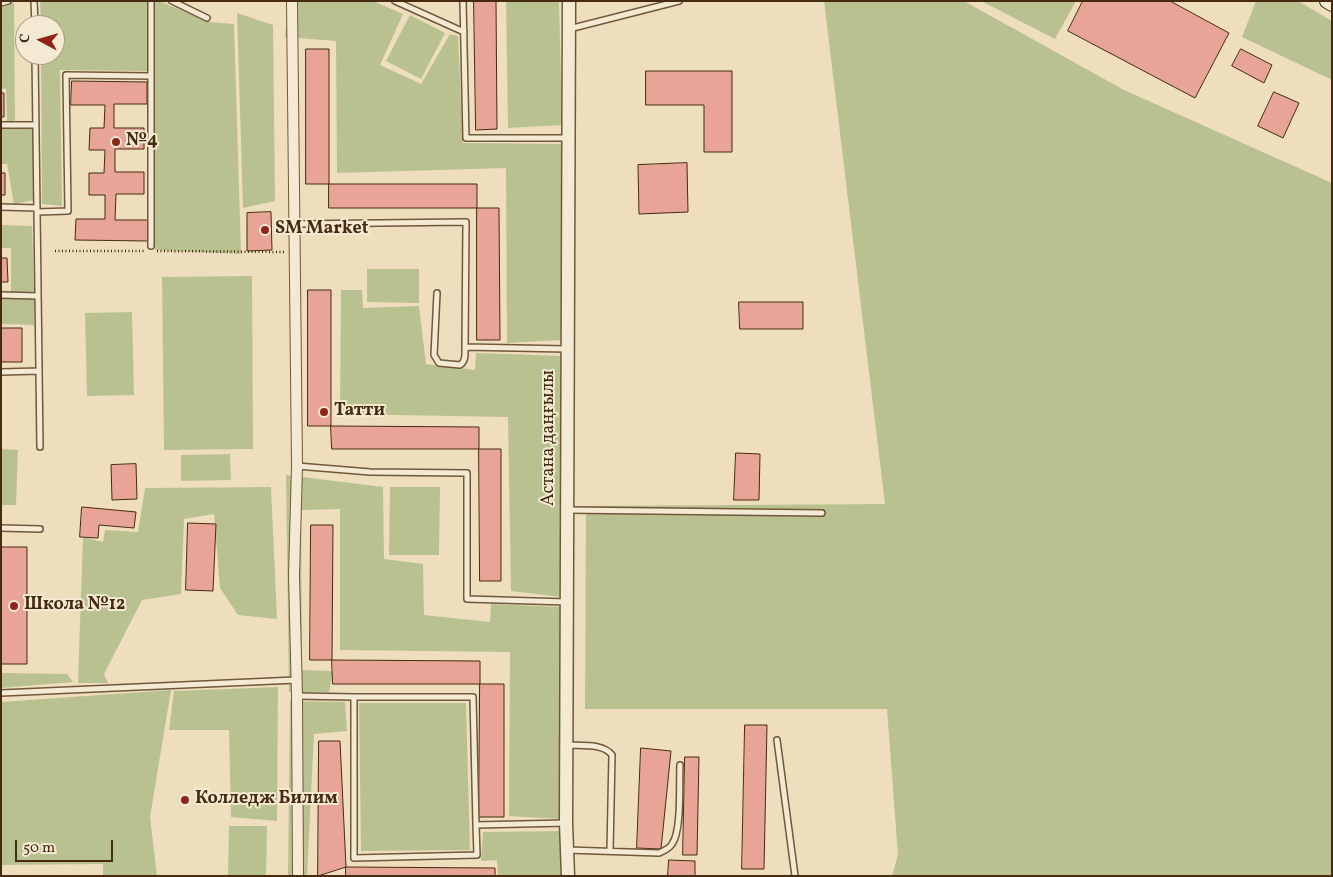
<!DOCTYPE html>
<html>
<head>
<meta charset="utf-8">
<style>
  body { margin:0 }
  #map { position:relative; width:1333px; height:877px; overflow:hidden; background:#eedebd; font-family:Vollkorn,serif }
  canvas { display:block }
  .frame { position:absolute; inset:0; border:2px solid #462b10; pointer-events:none }
  .north { position:absolute; left:15px; top:15px; width:50px; height:50px; box-sizing:border-box; background:#f4ead4; border:1px solid #ae9e86; border-radius:50%; rotate:276deg; font-size:14px; font-weight:700; line-height:20px; text-align:center; color:#462b10 }
  .north::after { content:''; display:block; margin:auto; width:18px; height:22px; background:#8f2418; clip-path:polygon(50% 0,100% 100%,50% 72%,0 100%) }
  .scale { position:absolute; left:15px; top:840px; width:98px; height:22px; box-sizing:border-box; border:2px solid #462b10; border-top:0; padding-left:6px; font-size:15px; line-height:18px; white-space:nowrap; color:#462b10; -webkit-text-stroke:4px #f4ead4; paint-order:stroke }
</style>
</head>
<body>
<div id="map">
<canvas width="1333" height="877"></canvas>
<div class="frame"></div>
<div class="north">С</div>
<div class="scale">50 m</div>
</div>
<script>
const ctx = document.querySelector('canvas').getContext('2d');
ctx.lineJoin = 'round';
function fill(path, color) { ctx.fillStyle = color; ctx.fill(path, 'evenodd'); }
function strokePath(path, color, width, dash) { ctx.strokeStyle = color; ctx.lineWidth = width; ctx.lineCap = dash ? 'butt' : 'round'; ctx.setLineDash(dash || []); ctx.stroke(path); }
function label(font, color, halo, rows, align = 'center') {
  ctx.font = font + ' Vollkorn,serif'; ctx.lineWidth = 4; ctx.setLineDash([]); ctx.textBaseline = 'middle'; ctx.strokeStyle = halo; ctx.fillStyle = color; for (const [text, x, y, turn = 0] of rows) {
    ctx.save(); ctx.translate(x, y); ctx.rotate((+turn || 0) * Math.PI / 180); ctx.textAlign = isNaN(turn) ? turn : align; if (halo) ctx.strokeText(text, 0, 0); ctx.fillText(text, 0, 0); ctx.restore();
  }
}
fill(new Path2D(`
  M40 1H147L148 71 60 70 62 206 42 204 41 55H55V25H41Z
  M155 1H159L209 22 234 24 241 254 155 250Z
  M289 1H373L403 14 380 65 421 84 450 34 458 36 463 143 562 144V340L507 343 506 168 337 173 336 41 285 37Z
  M506 1H559L562 125 508 128Z
  M824 1H964L1124 90 1332 183V876H892L898 855 887 709H585L586 506 885 504Z
  M981 1H1076L1055 39Z
  M1256 1H1298L1332 21V80L1242 37Z
  M14 2 15 121H7L6 89 1 88V8Z
  M237 13 273 25 275 201 243 208Z
  M410 15 445 33 421 79 386 61Z
  M1 129H33L34 200 14 204 7 164H1Z
  M1 225 32 226 34 291 13 299H34V325L1 324V299H11V248H1Z
  M367 269H419V303L367 302Z
  M252 276 253 449 164 450 162 277Z
  M341 290H362L363 308 419 306 426 364 475 370 476 353 562 356V597L511 591 508 417 340 414Z
  M132 312 134 395 87 396 85 313Z
  M1 449 18 450 16 505H1Z
  M230 454 231 480 181 481V455Z
  M286 475 383 487 384 559 423 564 424 615 490 622 491 604 562 607V819L509 816 510 652 340 650V509L301 510 302 670 333 671 329 692H289Z
  M271 487 277 619 238 615 220 588 214 514 184 519 181 594 142 600 104 674 108 683H78L83 537 103 542 105 530 138 532 145 488Z
  M390 487H440L439 555H389Z
  M1 673 67 674 73 682 1 688Z
  M278 687 277 821 231 817 229 730H169L174 691Z
  M171 690 150 817 157 876H103V864L1 865V702Z
  M290 701 345 702 347 731 314 734 307 876H288Z
  M359 703H466L470 850 361 851Z
  M229 826H267L266 876H228Z
  M562 831V876H498L497 860 481 861 483 832Z`), '#bac190');
const building = new Path2D(`
  M474 1H496L497 129 476 130Z
  M1083 1H1170L1229 33 1195 98 1068 31Z
  M306 49H329V184H306Z
  M1241 49 1272 65 1264 83 1232 66Z
  M646 71H732V152H704V105H646Z
  M72 81 147 82V104H114V128H144V149H115V172H144V194H116L115 220H148V241L75 240 76 219H105V195H89V173H104L105 150H89L90 128H104L105 105H71Z
  M1274 92 1299 103 1283 138 1258 126Z
  M1 93H4V117H1Z
  M687 163 688 212 639 214 638 165Z
  M1 173H5V195H1Z
  M329 184H477V208H329Z
  M477 208H499L500 340H477Z
  M271 212 272 250 247 251V213Z
  M1 258H7L8 282H1Z
  M308 290H331V426H308Z
  M739 302H803V329H740Z
  M1 328H22V362H1Z
  M331 426 479 427V449H332Z
  M479 449H501V581H480Z
  M736 453 760 454 759 500H734Z
  M136 464 137 499 112 500 111 465Z
  M82 507 136 512 134 528 99 525 98 538 80 537Z
  M188 523 216 524 213 591 186 590Z
  M311 525H333L332 660H310Z
  M1 547H27V664H1Z
  M332 660 480 661V684H333Z
  M480 684H504V817H479Z
  M745 725H767L764 869H742Z
  M319 741H340L346 867 318 876Z
  M641 748 671 751 661 849 637 848Z
  M685 757H699L697 855H683Z
  M669 860 695 861V876H668Z
  M346 867 495 868V876H346Z`);
fill(building, '#e7a497');
strokePath(building, '#462b10', 1);
const service = new Path2D(`
  M34 1 35 25
  M151 1V246
  M172 1 207 18
  M395 1 464 32
  M463 1 466 138H568
  M1 3 8 1
  M569 29 679 1
  M35 55 40 447
  M1 125H36
  M1 207 37 208
  M37 212 68 211 66 75 151 76
  M294 224 466 222 465 347 567 349
  M437 293 434 355 439 363 460 365C466 361 465 354 465 347
  M1 295 38 296
  M1 372 39 371
  M297 466 370 472 467 473V599L567 602
  M568 510 822 513
  M1 528 40 529
  M1 693 296 680
  M297 696 354 697V858L477 855 476 825 566 823
  M354 697H473L476 825
  M777 740 795 876
  M567 745C581 746 603 743 612 755L610 851
  M567 850 659 853C664 851 669 849 672 844 682 831 679 783 680 765`);
const minor = new Path2D(`
  M292 1 297 466 294 576 297 696 298 876`);
const tertiary = new Path2D(`
  M568 876 566 823 569 1`);
const secondary = new Path2D(`
  M1327 1 1332 4`);
strokePath(service, '#70583b', 8);
strokePath(minor, '#70583b', 12);
strokePath(tertiary, '#70583b', 15);
strokePath(secondary, '#462b10', 16);
strokePath(new Path2D(`
  M55 251H144
  M157 251 284 252`), '#462b10', 2.5, [1, 2.5]);
strokePath(service, '#f4ead4', 5);
strokePath(minor, '#f4ead4', 10);
strokePath(tertiary, '#f4ead4', 12);
strokePath(secondary, '#f4ead4', 14);
for (const [x, y, r, color] of [
  [116,142,5,"#8f2418"],
  [265,230,5,"#8f2418"],
  [324,412,5,"#8f2418"],
  [14,606,5,"#8f2418"],
  [185,800,5,"#8f2418"]
]) { const dot = new Path2D(); dot.arc(x, y, r, 0, 2 * Math.PI); ctx.fillStyle = color; ctx.fill(dot); strokePath(dot, '#f4ead4', 2); }
label('bold 18px', '#462b10', '#f4ead4', [
  ["№4",126,142],
  ["SM Market",275,230],
  ["Татти",334,412],
  ["Школа №12",24,606],
  ["Колледж Билим",195,800]
], 'left');
label('18px', '#462b10', '#f4ead4', [
  ["Астана даңғылы",550,438,-90]
]);
</script>
</body>
</html>
